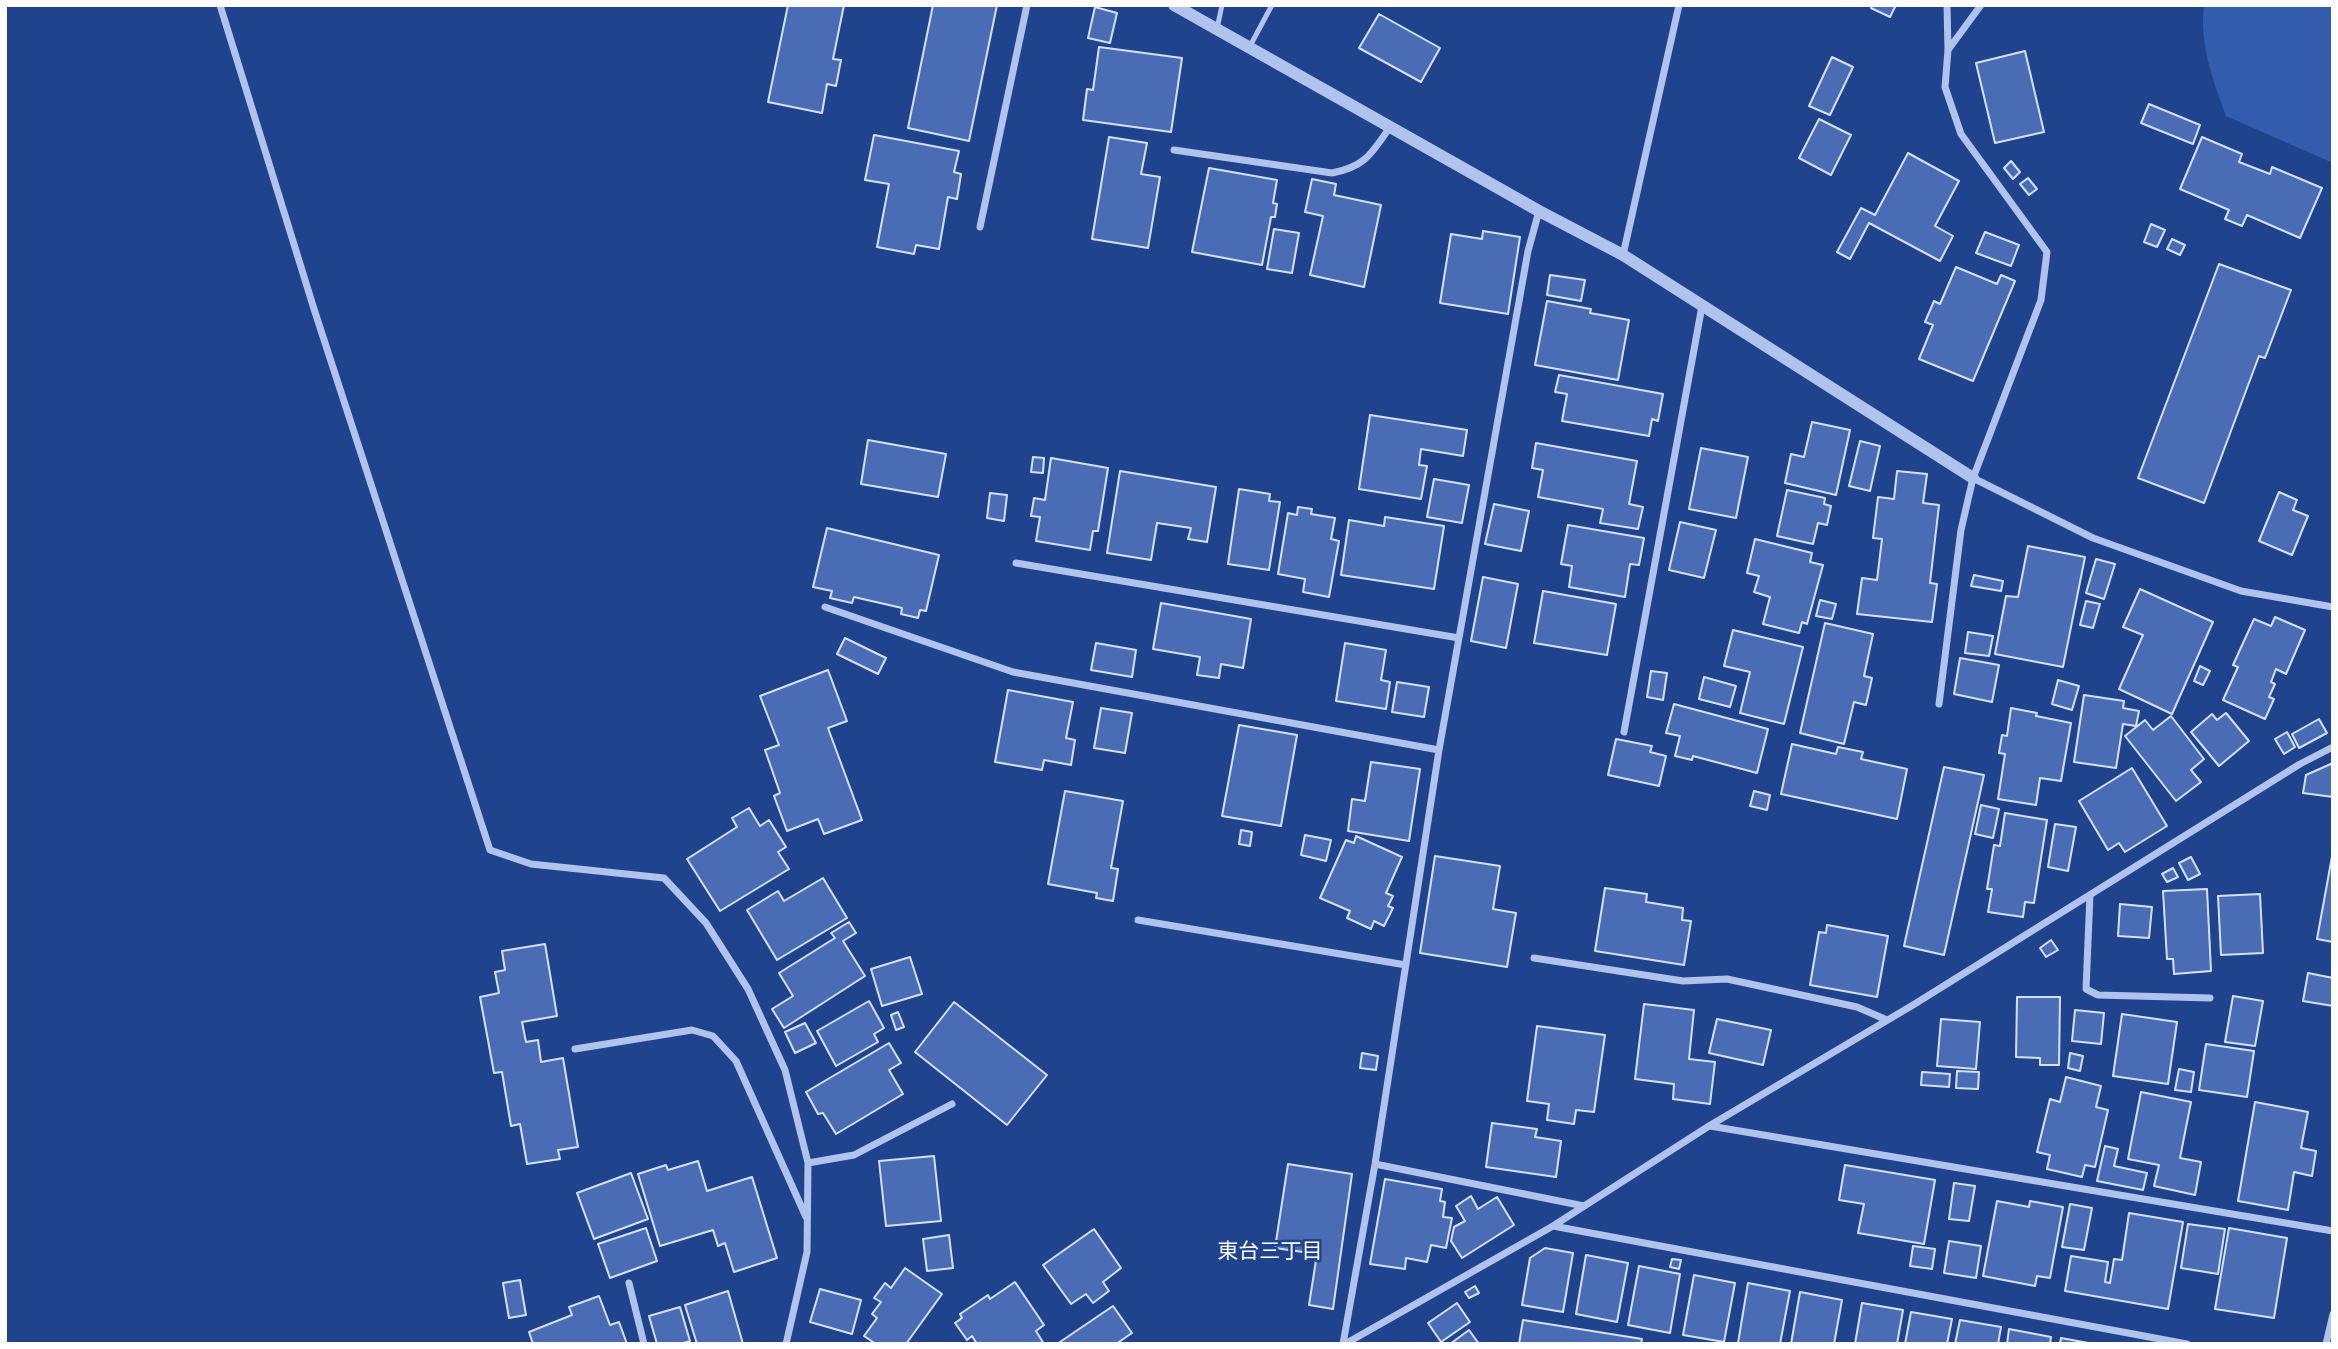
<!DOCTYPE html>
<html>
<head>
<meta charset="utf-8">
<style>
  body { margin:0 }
  #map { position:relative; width:2338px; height:1349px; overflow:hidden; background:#20438e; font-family:Rubik,sans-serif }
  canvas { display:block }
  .frame { position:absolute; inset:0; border:7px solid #fff; pointer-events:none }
</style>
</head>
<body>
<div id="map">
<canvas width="2338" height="1349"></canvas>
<div class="frame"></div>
</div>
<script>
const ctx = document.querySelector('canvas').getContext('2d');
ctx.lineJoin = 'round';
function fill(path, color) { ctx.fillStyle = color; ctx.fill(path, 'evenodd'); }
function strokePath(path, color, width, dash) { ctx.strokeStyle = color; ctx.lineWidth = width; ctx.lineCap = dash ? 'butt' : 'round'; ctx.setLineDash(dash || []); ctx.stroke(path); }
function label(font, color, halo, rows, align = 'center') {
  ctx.font = font + ' Rubik,"Noto Sans JP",sans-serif'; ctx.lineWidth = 5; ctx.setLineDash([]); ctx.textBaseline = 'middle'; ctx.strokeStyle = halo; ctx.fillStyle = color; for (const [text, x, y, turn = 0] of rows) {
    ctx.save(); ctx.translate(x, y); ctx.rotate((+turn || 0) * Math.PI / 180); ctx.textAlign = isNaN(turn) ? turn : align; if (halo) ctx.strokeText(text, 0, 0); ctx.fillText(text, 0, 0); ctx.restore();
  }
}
fill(new Path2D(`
  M2204 5H2333V163L2226 116C2213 80 2199 44 2204 5Z`), '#345cac');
const building = new Path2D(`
  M788 5H844L833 59 841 60 836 86 827 84 822 113 768 102Z
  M933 5H997L969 141 908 128Z
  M1872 5H1896L1890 17 1871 8Z
  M1095 7 1117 13 1110 43 1088 38Z
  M1379 14 1440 48 1421 82 1359 48Z
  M1099 47 1182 58 1171 132 1083 120 1087 89 1093 90Z
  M2025 51 2044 132 1995 143 1976 63Z
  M1832 57 1853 67 1830 115 1809 106Z
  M2149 104 2200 125 2193 144 2141 123Z
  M1819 119 1851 135 1831 175 1799 158Z
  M874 135 959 151 954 172 961 174 957 199 948 197 939 249 916 245 914 254 877 247 889 184 865 180Z
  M1109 137 1147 143 1141 174 1160 177 1148 248 1092 239Z
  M2202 137 2242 154 2239 162 2270 174 2272 167 2322 188 2300 238 2247 215 2242 226 2225 219 2229 210 2180 189Z
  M1908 153 1959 181 1935 226 1953 236 1940 261 1869 223 1850 259 1837 252 1861 208 1875 215Z
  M2011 161 2020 172 2013 179 2004 168Z
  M1209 168 1277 180 1273 203 1277 204 1275 217H1271L1262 265 1192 252Z
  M2028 178 2037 189 2029 195 2020 184Z
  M1312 179 1336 184 1334 195 1381 205 1364 287 1310 275 1323 216 1305 212Z
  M2151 224 2165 230 2157 247 2144 242Z
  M1274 229 1299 233 1292 273 1267 269Z
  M1483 231 1520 237 1508 314 1440 303 1451 234 1482 239Z
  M1985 232 2019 245 2011 266 1976 253Z
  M2172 239 2185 245 2180 255 2167 249Z
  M2219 264 2291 290 2265 358 2259 356 2204 503 2138 478Z
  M1956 267 1997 284 2001 275 2015 281 1973 381 1919 359 1933 325 1925 322 1934 301 1940 304Z
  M1550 275 1585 280 1581 301 1547 295Z
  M1547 301 1591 309 1590 313 1629 320 1618 380 1535 365Z
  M1559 375 1663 394 1658 421 1652 419 1649 436 1562 421 1567 394 1555 392Z
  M1370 415 1467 430 1463 456 1421 449 1419 465 1427 466 1421 499 1359 489Z
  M1812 422 1850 430 1836 495 1785 483 1791 454 1804 457Z
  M868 440 946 454 938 497 861 484Z
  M1860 441 1880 446 1870 491 1849 486Z
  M1536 443 1637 461 1629 504 1643 507 1638 529 1600 523 1603 509 1538 497 1543 470 1532 468Z
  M1701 448 1748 457 1736 518 1689 509Z
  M1033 457 1044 458 1043 473 1031 472Z
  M1051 458 1108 468 1098 531H1093L1090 550 1036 541 1040 517 1031 516 1034 498 1045 500Z
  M1120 471 1216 487 1207 542 1188 539 1191 528 1157 523 1151 560 1107 553Z
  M1897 471 1927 474 1923 503 1939 505 1930 583 1937 584 1932 622 1857 614 1862 578 1877 580 1882 539 1873 538 1878 497 1894 499Z
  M1434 479 1469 485 1462 523 1427 517Z
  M1239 489 1270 494 1269 501 1280 502 1269 570 1228 564Z
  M1787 490 1825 498 1824 504 1831 506 1827 525 1818 523 1813 544 1777 536Z
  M2279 492 2297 500 2293 510 2308 516 2292 555 2259 541Z
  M990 493 1007 495 1004 521 987 518Z
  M1494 504 1529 511 1521 551 1485 544Z
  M1298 507 1312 509 1311 514 1335 518 1331 539 1339 541 1329 597 1303 592 1305 579 1278 574 1288 513 1297 515Z
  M1385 517 1444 526 1434 589 1341 575 1349 520 1384 526Z
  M1680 522 1716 530 1704 578 1669 570Z
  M1568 525 1644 538 1639 565 1630 564 1625 597 1569 587 1572 566 1561 564Z
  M827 528 939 555 926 611 920 610 918 618 901 614 902 608 854 597 852 603 830 598 832 591 813 587Z
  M1755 539 1812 553 1810 562 1823 565 1807 624 1802 622 1799 633 1763 624 1770 597 1754 592 1759 576 1747 573Z
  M2028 546 2085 557 2063 667 1995 654 2006 596 2018 597Z
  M2096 559 2115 564 2104 599 2086 593Z
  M1974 575 2003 581 2001 591 1971 586Z
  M1483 577 1518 584 1506 648 1471 641Z
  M2140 589 2213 622 2172 714 2119 689 2143 635 2123 627Z
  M1543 591 1616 604 1607 655 1534 643Z
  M1820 600 1836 604 1832 619 1816 616Z
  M2086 601 2100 604 2093 628 2080 625Z
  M1161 603 1251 619 1243 668 1221 664 1219 678 1197 675 1200 657 1153 649Z
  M2275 617 2305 630 2286 674 2276 669 2271 682 2275 684 2269 697 2274 699 2265 719 2223 700 2238 667 2233 665 2254 619 2271 626Z
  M1825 623 1873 634 1864 676 1872 678 1866 705 1854 702 1844 744 1800 733Z
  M1733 630 1803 647 1784 724 1740 713 1750 672 1724 666Z
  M1968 632 1993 636 1989 656 1965 653Z
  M845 638 886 658 878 674 837 654Z
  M1096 643 1136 650 1132 677 1091 670Z
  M1345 643 1386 650 1381 680 1390 682 1386 709 1336 701Z
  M1960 658 1999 665 1992 702 1954 694Z
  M2200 666 2210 671 2203 685 2194 681Z
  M828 670 847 721 828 728 862 820 824 834 818 819 787 831 774 796 780 793 765 750 779 745 760 696Z
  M1651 671 1667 673 1663 700 1647 697Z
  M1704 677 1736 686 1730 707 1699 699Z
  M2058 680 2079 686 2072 710 2052 704Z
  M1397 682 1429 687 1424 717 1392 712Z
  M1008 690 1073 702 1066 738 1075 740 1071 765 1044 760 1042 770 995 762Z
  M2084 695 2124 701 2123 708 2139 711 2136 726 2123 724 2116 768 2074 762Z
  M1674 704 1768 729 1757 773 1693 756 1692 760 1675 756 1680 736 1666 733Z
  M1101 708 1132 713 1125 753 1094 748Z
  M2011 708 2037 713 2036 716 2071 723 2061 781 2040 778 2036 805 1998 799 2005 754 1999 753 2002 735 2007 736Z
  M2226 713 2249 741 2219 766 2191 732 2212 714 2217 720Z
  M2171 716 2204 759 2191 770 2201 782 2176 801 2125 736 2145 720 2153 730Z
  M2319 719 2327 733 2299 748 2292 734Z
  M1239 725 1297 735 1281 826 1222 816Z
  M2287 732 2295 747 2284 754 2275 739Z
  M1616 739 1652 746 1650 752 1666 756 1659 786 1608 775Z
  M1792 744 1836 754 1838 747 1863 752 1861 759 1907 769 1897 819 1781 794Z
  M1371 762 1420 769 1409 841 1348 831 1352 799 1365 801Z
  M2333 763V797L2303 793 2306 775Z
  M1944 767 1984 775 1944 955 1904 946Z
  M2132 768 2167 826 2125 852 2119 843 2108 850 2079 801Z
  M1065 791 1123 801 1111 868 1118 869 1113 901 1096 898 1097 893 1048 884Z
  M1754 791 1770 795 1767 810 1750 806Z
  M1981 805 1999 809 1993 838 1975 834Z
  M749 808 760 826 769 820 786 847 778 852 789 869 720 911 687 859 737 827 732 818Z
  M2005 813 2047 820 2034 903 2025 902 2023 917 1988 912 1992 889H1987L1994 845 2000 846Z
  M2055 824 2076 827 2068 871 2048 867Z
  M1241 830 1252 832 1250 846 1239 844Z
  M1305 835 1331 840 1326 861 1301 855Z
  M1356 836 1402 857 1386 893 1393 896 1388 906 1393 908 1384 926 1374 921 1371 929 1347 918 1350 911 1320 898 1346 840 1354 843Z
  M2333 851V942L2317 939Z
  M1435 856 1500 866 1493 909 1516 913 1507 967 1420 953Z
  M2191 857 2200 874 2188 880 2179 863Z
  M2173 868 2178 877 2167 882 2162 874Z
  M823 878 847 918 777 960 747 910 778 891 784 901Z
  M1605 888 1647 894 1646 902 1683 908 1682 920 1691 921 1684 965 1595 951Z
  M2207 889 2211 971 2174 974 2173 959H2167L2163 891Z
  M2260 894 2263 953 2221 955 2218 896Z
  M2120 904 2152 907 2149 938 2118 936Z
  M849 922 856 933 843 941 865 976 784 1028 772 1009 793 996 779 973 835 938 831 933Z
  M1827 925 1888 936 1877 997 1810 985 1819 932 1826 933Z
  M2051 940 2058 950 2046 957 2040 948Z
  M545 944 557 1016 522 1022 526 1042 538 1040 541 1062 563 1058 578 1147 558 1150 560 1159 527 1164 520 1124 511 1126 502 1072 494 1073 480 997 499 993 495 972 505 970 502 951Z
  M910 957 922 994 882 1006 871 969Z
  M2308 973 2333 978V1006L2303 1001Z
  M2233 996 2263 1001 2255 1046 2225 1042Z
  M2017 997H2060L2059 1065H2040V1058L2016 1057Z
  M869 1001 884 1028 874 1034 878 1042 836 1066 817 1031Z
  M954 1002 1047 1075 1007 1125 915 1052Z
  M1644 1004 1694 1010 1689 1059 1715 1062 1710 1104 1673 1099 1674 1084 1635 1079Z
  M2075 1010 2104 1013 2101 1044 2072 1041Z
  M898 1012 904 1027 896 1030 891 1015Z
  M2122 1014 2177 1022 2168 1084 2113 1076Z
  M1717 1019 1771 1030 1763 1065 1709 1053Z
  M1941 1019 1980 1022 1976 1069 1937 1066Z
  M805 1023 816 1043 795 1053 785 1032Z
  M1537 1026 1605 1035 1594 1112 1576 1110 1574 1124 1547 1120 1549 1104 1527 1101Z
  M889 1043 901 1063 889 1070 903 1094 836 1134 823 1113 818 1114 806 1092Z
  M2206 1044 2254 1051 2247 1097 2199 1090Z
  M1362 1053 1378 1056 1376 1070 1360 1068Z
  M2070 1053 2083 1056 2080 1071 2068 1068Z
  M2179 1069 2194 1072 2191 1092 2175 1090Z
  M1957 1071 1979 1072 1978 1089 1956 1088Z
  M1922 1072 1950 1074 1949 1087 1921 1085Z
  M2066 1077 2101 1086 2096 1107 2108 1110 2095 1167 2085 1165 2082 1177 2047 1169 2050 1155 2037 1152 2050 1099 2060 1102Z
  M2141 1092 2191 1102 2180 1158 2201 1162 2195 1195 2154 1186 2159 1165 2128 1159Z
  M2255 1102 2308 1112 2301 1148 2316 1151 2312 1176 2294 1172 2288 1210 2238 1201Z
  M1492 1123 1537 1129 1535 1137 1561 1141 1556 1177 1486 1167Z
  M2105 1146 2118 1149 2114 1166 2147 1173 2143 1190 2097 1181Z
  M934 1156 941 1221 886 1226 879 1161Z
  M698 1161 707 1191 752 1177 777 1258 734 1272 725 1243 718 1246 713 1230 660 1246 638 1174 666 1165 668 1170Z
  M1288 1164 1352 1174 1333 1309 1309 1305 1317 1254 1275 1248Z
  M1845 1165 1935 1180 1924 1244 1858 1233 1864 1204 1839 1200Z
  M631 1173 648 1219 594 1239 577 1193Z
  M1385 1179 1442 1189 1440 1201 1445 1202 1443 1217 1452 1218 1446 1248 1431 1245 1427 1262 1406 1258 1405 1269 1370 1264Z
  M1954 1183 1975 1186 1969 1221 1949 1219Z
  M1471 1196 1478 1209 1497 1197 1514 1225 1462 1258 1451 1241 1454 1227 1465 1221 1456 1206Z
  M1997 1201 2029 1207 2030 1201 2063 1207 2050 1278 2037 1276 2035 1286 1983 1276Z
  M2070 1204 2092 1208 2084 1250 2062 1247Z
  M2129 1213 2183 1222 2168 1309 2065 1291 2071 1256 2108 1262 2105 1282 2110 1283 2114 1259 2122 1260Z
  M2188 1224 2225 1229 2218 1274 2181 1268Z
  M646 1228 657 1261 610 1278 598 1244Z
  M2229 1228 2287 1238 2274 1318 2215 1309Z
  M1094 1229 1121 1268 1103 1282 1109 1291 1093 1303 1086 1294 1071 1304 1043 1265Z
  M949 1235 953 1268 927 1271 923 1239Z
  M1949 1241 1981 1246 1976 1278 1944 1273Z
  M1913 1246 1935 1249 1932 1269 1910 1266Z
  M1545 1248 1573 1253 1563 1312 1522 1305 1530 1258Z
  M1586 1255 1628 1263 1617 1322 1576 1314Z
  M1672 1259 1681 1260 1679 1269 1670 1267Z
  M1639 1266 1680 1274 1670 1333 1628 1325Z
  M905 1268 942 1294 906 1344H876L864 1336 877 1318 872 1314 881 1302 874 1298 885 1283 891 1288Z
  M1694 1275 1735 1283 1724 1342 1683 1335Z
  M520 1280 526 1315 509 1318 503 1283Z
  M1015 1282 1044 1325 1036 1331 1044 1344H977L972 1336 967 1340 955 1323 962 1318 960 1314 988 1295 990 1299Z
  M1748 1283 1790 1291 1780 1344 1738 1343Z
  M1475 1286 1479 1293 1469 1298 1465 1292Z
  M820 1289 861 1300 852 1334 810 1322Z
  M728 1291 743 1344H697L685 1305Z
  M1800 1292 1842 1300 1834 1344H1791Z
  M599 1296 610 1325 619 1322 627 1344H533L529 1332 572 1315 569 1307Z
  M1457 1303 1470 1322 1441 1342 1428 1323Z
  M1862 1303 1903 1310 1897 1344H1855Z
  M1113 1306 1132 1333 1116 1344H1057Z
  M680 1307 690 1341 680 1344H657L649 1316Z
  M1911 1312 1952 1319 1947 1344H1905Z
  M1523 1320 1642 1339 1641 1344H1519Z
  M1960 1320 2001 1327 1998 1344H1955Z
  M2009 1329 2051 1337 2050 1344H2007Z
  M1469 1330 1479 1344H1450Z
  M2061 1338 2094 1344H2060Z`);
fill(building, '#496cb5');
strokePath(building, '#d4e1f9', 2);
strokePath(new Path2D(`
  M1217 29 1222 5
  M1250 46 1272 5`), '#afc3ec', 5);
strokePath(new Path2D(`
  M220 5 314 309 490 850 531 864 664 878 706 923 748 989 785 1070 808 1163 807 1252 786 1344
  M1948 50 1981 5
  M1174 150 1332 173C1365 167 1372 153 1390 127
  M980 227 1027 5
  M1623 255 1679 5
  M1973 478 2093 538 2241 591 2333 607
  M1016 563 1459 638
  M825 607 1013 672 1439 750
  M1939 704 1961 530 1973 478 2041 300 2047 252 1961 134 1945 87 1948 50 1947 5
  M1624 732 1702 306
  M2090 895 2086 989 2098 995 2210 998
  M1138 920 1406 965
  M1534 958 1683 981 1727 979 1857 1007 1887 1020
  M575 1049 692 1030 713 1036 736 1061 806 1217
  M1710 1126 2333 1231
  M808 1163 854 1155 952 1104
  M1375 1164 1584 1206
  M1553 1226 2187 1344
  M629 1283 644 1344
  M1343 1344 1375 1164 1439 750 1528 251 1539 211
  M1345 1344 1553 1226 1709 1126 1913 1005 2300 764 2333 747
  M2326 1344 2333 1314`), '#afc3ec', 7);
strokePath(new Path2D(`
  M1174 5 1539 211 1623 255 1973 478`), '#afc3ec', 12);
label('21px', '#fff', '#20438e', [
  ["東台三丁目",1270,1252]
]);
</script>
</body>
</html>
